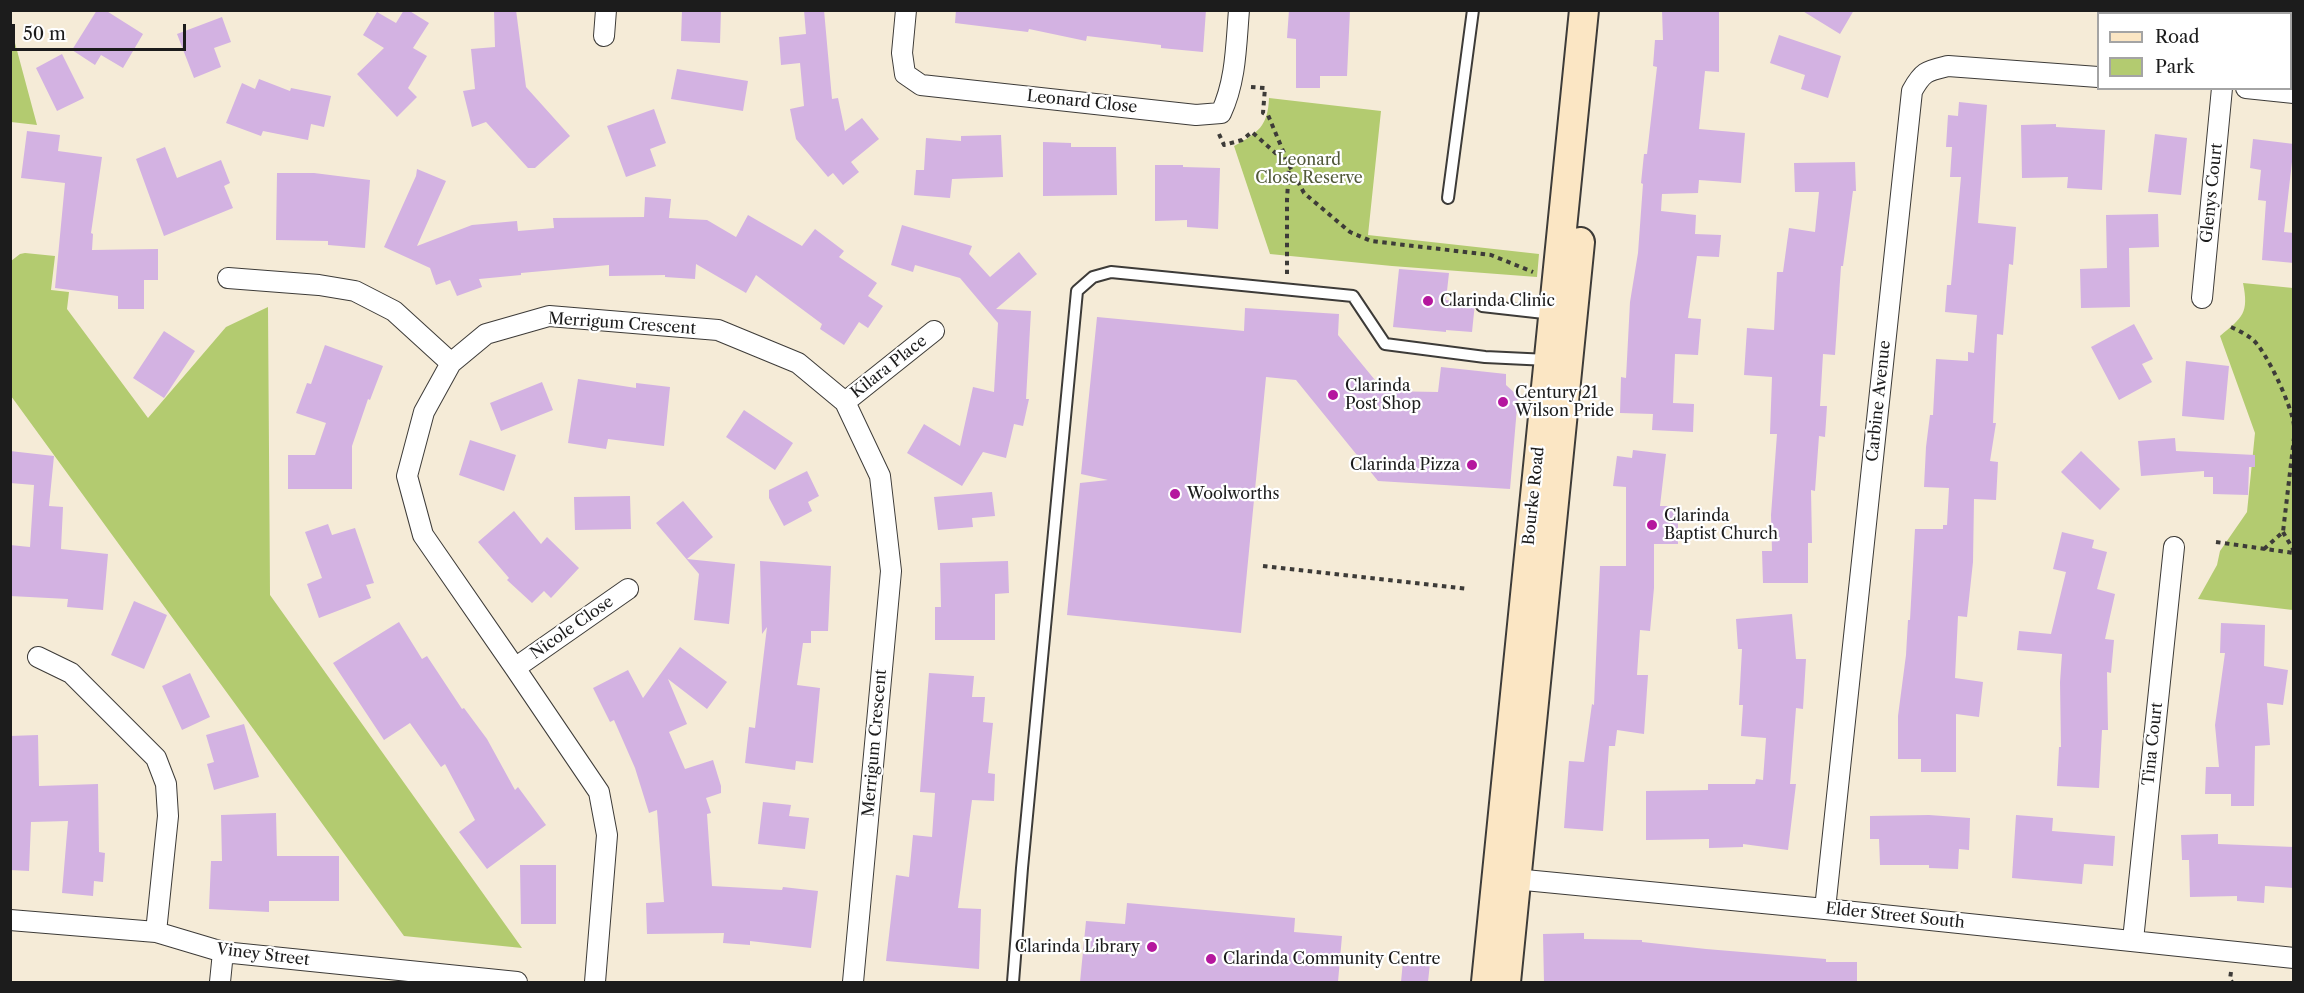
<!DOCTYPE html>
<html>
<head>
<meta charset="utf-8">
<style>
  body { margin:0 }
  #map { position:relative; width:2304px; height:993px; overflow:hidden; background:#f5ebd7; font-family:"Libre Caslon Text",serif }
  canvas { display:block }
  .frame { position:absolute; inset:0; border:12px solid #1c1c1c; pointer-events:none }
  .legend { position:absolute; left:2097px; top:12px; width:195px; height:78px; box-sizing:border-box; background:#fff; border:2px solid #a4a4a4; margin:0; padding:8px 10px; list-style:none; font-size:18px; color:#1c1c1c }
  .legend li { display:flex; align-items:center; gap:12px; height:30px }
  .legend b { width:30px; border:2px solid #a4a4a4 }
  .scale { position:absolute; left:12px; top:24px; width:174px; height:27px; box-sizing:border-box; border:3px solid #1c1c1c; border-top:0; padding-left:8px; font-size:18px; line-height:21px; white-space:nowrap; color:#1c1c1c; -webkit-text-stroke:4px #fff; paint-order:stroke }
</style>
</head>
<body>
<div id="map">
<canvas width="2304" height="993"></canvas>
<div class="frame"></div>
<ul class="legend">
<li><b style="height:8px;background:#fbe6c4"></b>Road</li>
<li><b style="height:16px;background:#b3cb70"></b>Park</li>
</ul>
<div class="scale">50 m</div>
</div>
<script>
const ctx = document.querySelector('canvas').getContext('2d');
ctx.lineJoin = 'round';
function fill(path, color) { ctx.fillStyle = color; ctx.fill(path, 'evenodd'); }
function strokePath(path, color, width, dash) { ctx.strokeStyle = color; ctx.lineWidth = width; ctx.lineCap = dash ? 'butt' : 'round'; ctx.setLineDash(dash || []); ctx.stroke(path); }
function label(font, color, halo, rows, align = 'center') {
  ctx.font = font + ' "Libre Caslon Text",serif'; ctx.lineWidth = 4.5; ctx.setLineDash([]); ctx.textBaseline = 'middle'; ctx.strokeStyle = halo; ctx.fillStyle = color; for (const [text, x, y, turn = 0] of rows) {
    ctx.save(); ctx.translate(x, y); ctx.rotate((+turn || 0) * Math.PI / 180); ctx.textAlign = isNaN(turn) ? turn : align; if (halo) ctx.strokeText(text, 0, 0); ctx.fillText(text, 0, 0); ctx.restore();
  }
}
fill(new Path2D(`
  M10 40 15 43 37 125 11 122Z
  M1269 98 1381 111 1368 235 1539 254 1537 277 1392 266 1270 254 1234 146C1258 133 1268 126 1269 98Z
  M25 253 55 256 51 290 69 292 67 309 148 418 226 327 268 307 270 595 522 948 404 936 11 396V261L20 254Z
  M2243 283 2293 288V610L2198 599 2217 565 2220 551 2247 512 2255 433 2220 336C2243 317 2249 313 2243 283Z`), '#b3cb70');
fill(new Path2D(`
  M97 10H105L143 34 123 68 101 55 95 65 72 50Z
  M404 10H408L429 23 413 48 427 56 408 88 417 97 397 117 357 74 384 48 363 35 377 12 396 23Z
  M494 10H516L526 87 570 136 535 168H528L486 122 472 127 463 91 475 89 471 49 495 47Z
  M682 10H721L720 43 681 41Z
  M804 10H824L832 99 838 98 845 131 862 118 879 139 851 162 859 172 843 185 833 173 828 177 796 139 790 109 804 106 800 63 781 65 779 37 806 34Z
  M956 10H1206L1203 52 1161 48V45L1087 36 1086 41 1029 29 1028 32 955 23Z
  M1289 10H1350L1347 76H1320V88H1296V39L1287 38Z
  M1662 10H1719V72L1705 71 1699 129 1745 133 1741 183 1699 180 1698 193 1662 194 1661 211 1696 215 1695 234 1721 235 1719 257 1697 256 1688 318 1701 319 1698 355 1675 354 1673 403 1694 404 1693 432 1652 430 1653 414 1620 413 1621 377 1626 378 1630 302 1638 253 1643 184 1641 183 1644 154H1647L1657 67 1653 66 1655 40H1663Z
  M1801 10H1854L1840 34Z
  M222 17 231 42 214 48 221 67 194 78 177 34Z
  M1779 35 1841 56 1828 98 1801 89 1805 75 1770 63Z
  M62 54 84 98 57 111 36 68Z
  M677 69 748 81 743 111 671 99Z
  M259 79 290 91 291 88 331 96 324 127 311 124 308 140 263 131 261 136 226 123 242 83 255 89Z
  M1959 102 1987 105 1978 223 2016 227 2013 265 2009 264 2003 335 1997 334 1993 423H1996L1990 461 1998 462 1996 500 1974 499 1973 562 1967 617 1958 616 1955 678 1983 682 1979 717 1956 714V772H1921V759H1898V716L1906 655 1908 620H1910L1915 529H1943V525H1947L1949 488 1924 487 1926 447 1930 415H1933L1936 359 1968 361V352L1974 353 1977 315 1945 312 1947 285H1951L1961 177H1950L1952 147H1946L1948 115 1958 116Z
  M654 109 666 143 650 149 656 166 626 177 607 126Z
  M2056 124V127L2105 130 2102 190 2067 188 2068 177 2022 178 2021 125Z
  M27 131 60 135 58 151 102 157 91 233 93 234 92 250 158 249V280H144V309H118V296L55 288 65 183 21 178Z
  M2155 134 2187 138 2181 195 2148 192Z
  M1001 135 1003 177 952 179 950 198 914 195 916 170H924L926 138 961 141V136Z
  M2253 139 2294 144 2284 232 2294 233V263L2262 260 2266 201 2258 200 2261 170 2250 168Z
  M1043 142 1071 143V147H1116L1117 195 1043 196Z
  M165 147 177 178 221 160 230 183 224 186 233 208 164 236 136 159Z
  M1855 162 1856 191H1853L1843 266H1841L1835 355 1823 354 1820 406H1827L1825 437 1819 436 1815 491 1811 490 1812 543H1808V583H1763L1762 551H1772L1771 515 1777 434H1770L1772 377 1744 375 1747 328 1774 330 1777 272H1783L1789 228 1815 232 1819 192H1795L1794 163Z
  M1155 165H1183V167L1220 168 1218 229 1187 227V220L1155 221Z
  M417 169 446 181 417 246 472 225 517 221 518 231 554 228 553 218 644 217 645 197 671 199 669 218 707 220 736 237 748 215 802 246 815 229 844 251 839 257 877 283 868 296 883 306 868 328 859 322 844 345 820 329 822 324 756 275 746 293 696 264 695 279 665 277V275L609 276V265L521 273V275L479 279 482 287 457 296 450 280 436 285 430 268 384 247 416 176Z
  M277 173H314L370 180 365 248 328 245V241L276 240Z
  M2158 214 2159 247 2129 248 2130 307 2081 308 2080 269 2107 268 2106 215Z
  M902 225 972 246 969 254 990 277 1019 252 1037 274 996 309 1031 311 1026 399H1029L1023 426 1014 424 1006 458 983 452 962 486 907 453 924 424 960 446 973 387 994 392 998 323 960 278 915 265 913 272 891 265Z
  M1399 269 1449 273 1446 300 1475 303 1472 332 1446 330V332L1393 327Z
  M1245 308 1339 314 1338 335 1384 391 1438 392 1441 367 1506 374V385L1518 396 1510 489 1378 481 1296 380 1266 377 1241 633 1067 615 1080 483 1108 480 1081 474 1097 317 1244 331Z
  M2134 324 2153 359 2142 364 2152 382 2119 400 2091 347Z
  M164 331 195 351 164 398 133 378Z
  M325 345 383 366 370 400 368 399 352 446V489H288V455H315L326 423 296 413 307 383 311 384Z
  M2186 361 2229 366 2224 420 2182 416Z
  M578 379 636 388V383L670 387 664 446 608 439 606 449 568 443Z
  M542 382 553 410 501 431 490 403Z
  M744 410 793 443 775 470 726 437Z
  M2175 438 2176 451 2255 455V467H2249L2248 495 2213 494V477H2204V471L2141 476 2138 441Z
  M470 440 516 455 504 491 459 475Z
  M1633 450 1666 454 1660 506H1678V544H1654V588L1650 631 1640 630 1637 675H1648L1644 734 1617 730 1615 746H1609L1603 831 1564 828 1569 761 1584 762 1592 704 1594 705 1600 566H1626V487L1613 486 1617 456 1632 458Z
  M10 451 54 456 49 506 63 507 61 549 108 554 103 610 67 607 68 599 10 596V545L30 547 34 485 10 483Z
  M2081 451 2120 489 2100 510 2061 472Z
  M807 471 819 496 808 502 812 511 784 526 769 498V490Z
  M992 492 995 516 972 518 973 527 938 530 934 497Z
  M630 496 631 529 575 530 574 497Z
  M683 501 713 537 687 559 735 564 729 624 694 620 699 574 656 523Z
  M514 511 541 544 547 537 579 568 551 598 544 591 532 603 507 580 509 578 478 542Z
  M328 524 332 535 355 528 374 583 366 585 371 598 319 618 307 584 322 578 305 532Z
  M2062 532 2094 540 2092 548 2107 552 2097 589 2115 594 2105 639 2114 640 2111 673 2107 672 2108 730H2102L2099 788 2057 786 2059 747H2061L2060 682 2062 654 2017 650 2019 631 2051 634 2066 572 2053 569Z
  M760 561 831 566 828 631H811V643H803L797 685 820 688 813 763 796 761 795 770 745 763 749 727 755 728 767 627 762 634Z
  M1008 561 1009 593 995 594V640H935V607H941L940 563Z
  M134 601 167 615 144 669 111 655Z
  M1792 614 1796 659H1806L1803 709 1796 708 1790 784H1796L1788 850 1743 844V847L1709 848V839L1646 840V791L1708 790V784H1755L1756 779 1763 780 1766 738 1741 736 1743 705H1739L1742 649H1738L1736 619Z
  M399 622 422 659 427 656 462 709 464 708 487 739 515 790 518 787 546 825 487 869 459 832 475 820 445 764 441 767 410 723 384 740 333 663Z
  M2221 623 2265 625 2264 666 2288 670 2283 705 2267 703 2270 745 2255 746 2254 806H2231V794H2205L2206 767H2219L2215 725 2225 653H2220Z
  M680 647 727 682 707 709 668 679 687 724 669 732 685 769 713 760 721 786V793L706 798 711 813 707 814 712 886 782 890 783 887 818 891 811 948 750 941V945L723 943 724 933 647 934 646 903 664 902 657 810 649 813 635 768 614 720 610 722 593 688 628 670 643 698Z
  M190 673 210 717 182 730 162 686Z
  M929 673 974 676 972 697H985L983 722 993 723 988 773 995 774 994 801 972 800 958 908 981 909 979 969 886 961 896 875 909 877 913 835 932 837 935 793 920 792Z
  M244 724 259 777 214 790 207 764 214 762 206 735Z
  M38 735 39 786 98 784 99 852 105 853 103 882 94 881 93 896 62 893 68 821 31 822 29 871 10 870V736Z
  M763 802 791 805 789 816 809 818 805 849 758 844Z
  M276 813 277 856H339V901H269V912L209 909 211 861H222L221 815Z
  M1929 815 1970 818 1969 850 1959 849 1958 869 1929 868V865H1880L1879 839H1870V816Z
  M2016 815 2053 818 2052 831 2115 836 2113 866 2084 864 2082 884 2012 878Z
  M2218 834V844L2294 847V888L2265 886 2264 903 2237 901V896L2190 897 2189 860H2182L2181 835Z
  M520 865H556V924H521Z
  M1127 903 1295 918 1294 932 1342 936 1338 982H1080L1086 921 1125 924Z
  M1584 933V939L1642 940V942L1706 949 1826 959V962H1857V982H1544L1543 934Z
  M1403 961 1430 963 1428 982H1401Z`), '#d3b2e2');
const service = new Path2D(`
  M1448 198 1473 10
  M1482 306 1553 314
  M1013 982 1022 868 1077 291 1093 277 1111 272 1353 296 1385 344 1485 357 1548 360`);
const minor = new Path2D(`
  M906 10 902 53 905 74 921 85 1196 115 1221 113C1236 81 1236 46 1239 10
  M2196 14 2197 10
  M604 36 606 10
  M2246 88 2294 93
  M228 278 319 285 355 291 394 311 451 363
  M2202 298 2222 88
  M845 402 934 331
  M38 657 71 673 156 758 166 784 168 816 156 932
  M515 668 628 589
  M1504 878 1825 909 2294 958
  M1825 909 1912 91C1923 71 1927 71 1948 66L2098 77
  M10 920 156 932 223 952 517 982
  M2133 940 2174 547
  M220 982 223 952
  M595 982 607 835 599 792 515 668 423 535 407 476 424 412 451 363 486 334 549 316 718 330 798 363 845 402 880 476 891 571 853 982`);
const secondary = new Path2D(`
  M1486 982 1584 10
  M1506 982 1580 242`);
strokePath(service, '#3d3b38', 14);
strokePath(minor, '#3d3b38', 22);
strokePath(secondary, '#3d3b38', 32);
strokePath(new Path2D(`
  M1251 87 1265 88 1263 113 1268 115 1289 165 1304 193 1350 232 1371 241 1491 255 1533 272
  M1219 134 1224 145 1242 140 1252 132 1289 165 1287 200V274
  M2231 327C2238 330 2245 334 2251 338 2266 349 2293 409 2294 426
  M2283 532 2294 551
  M2216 542 2294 553
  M2264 549 2283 532 2294 438
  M1263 566 1468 589
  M2231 972 2230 979 2232 982`), '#3d3b38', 4, [4.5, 4.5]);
strokePath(service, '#fff', 10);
strokePath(minor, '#fff', 20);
strokePath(secondary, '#fbe6c4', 28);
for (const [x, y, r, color] of [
  [1428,301,6,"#b5179e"],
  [1333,395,6,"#b5179e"],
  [1503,402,6,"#b5179e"],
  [1472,465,6,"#b5179e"],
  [1175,494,6,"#b5179e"],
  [1652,525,6,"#b5179e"],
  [1152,947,6,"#b5179e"],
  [1211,959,6,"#b5179e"]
]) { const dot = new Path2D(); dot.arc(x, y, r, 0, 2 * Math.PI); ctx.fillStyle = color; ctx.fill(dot); strokePath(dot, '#fff', 2); }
label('16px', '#1c1c1c', '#fff', [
  ["Leonard Close",1082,102,6],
  ["Glenys Court",2212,193,-84],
  ["Merrigum Crescent",622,324,4],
  ["Kilara Place",889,367,-38],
  ["Carbine Avenue",1879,401,-84],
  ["Bourke Road",1534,496,-84],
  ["Nicole Close",572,628,-35],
  ["Merrigum Crescent",875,743,-85],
  ["Tina Court",2153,744,-84],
  ["Elder Street South",1895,916,6],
  ["Viney Street",263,955,7]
]);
label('16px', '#515939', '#fff', [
  ["Leonard",1309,160],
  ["Close Reserve",1309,178]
]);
label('16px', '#1c1c1c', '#fff', [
  ["Clarinda Clinic",1440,301],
  ["Clarinda",1345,386],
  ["Post Shop",1345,404],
  ["Century 21",1515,393],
  ["Wilson Pride",1515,411],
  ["Clarinda Pizza",1460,465,"right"],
  ["Woolworths",1187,494],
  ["Clarinda",1664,516],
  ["Baptist Church",1664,534],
  ["Clarinda Library",1140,947,"right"],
  ["Clarinda Community Centre",1223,959]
], 'left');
</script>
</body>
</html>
